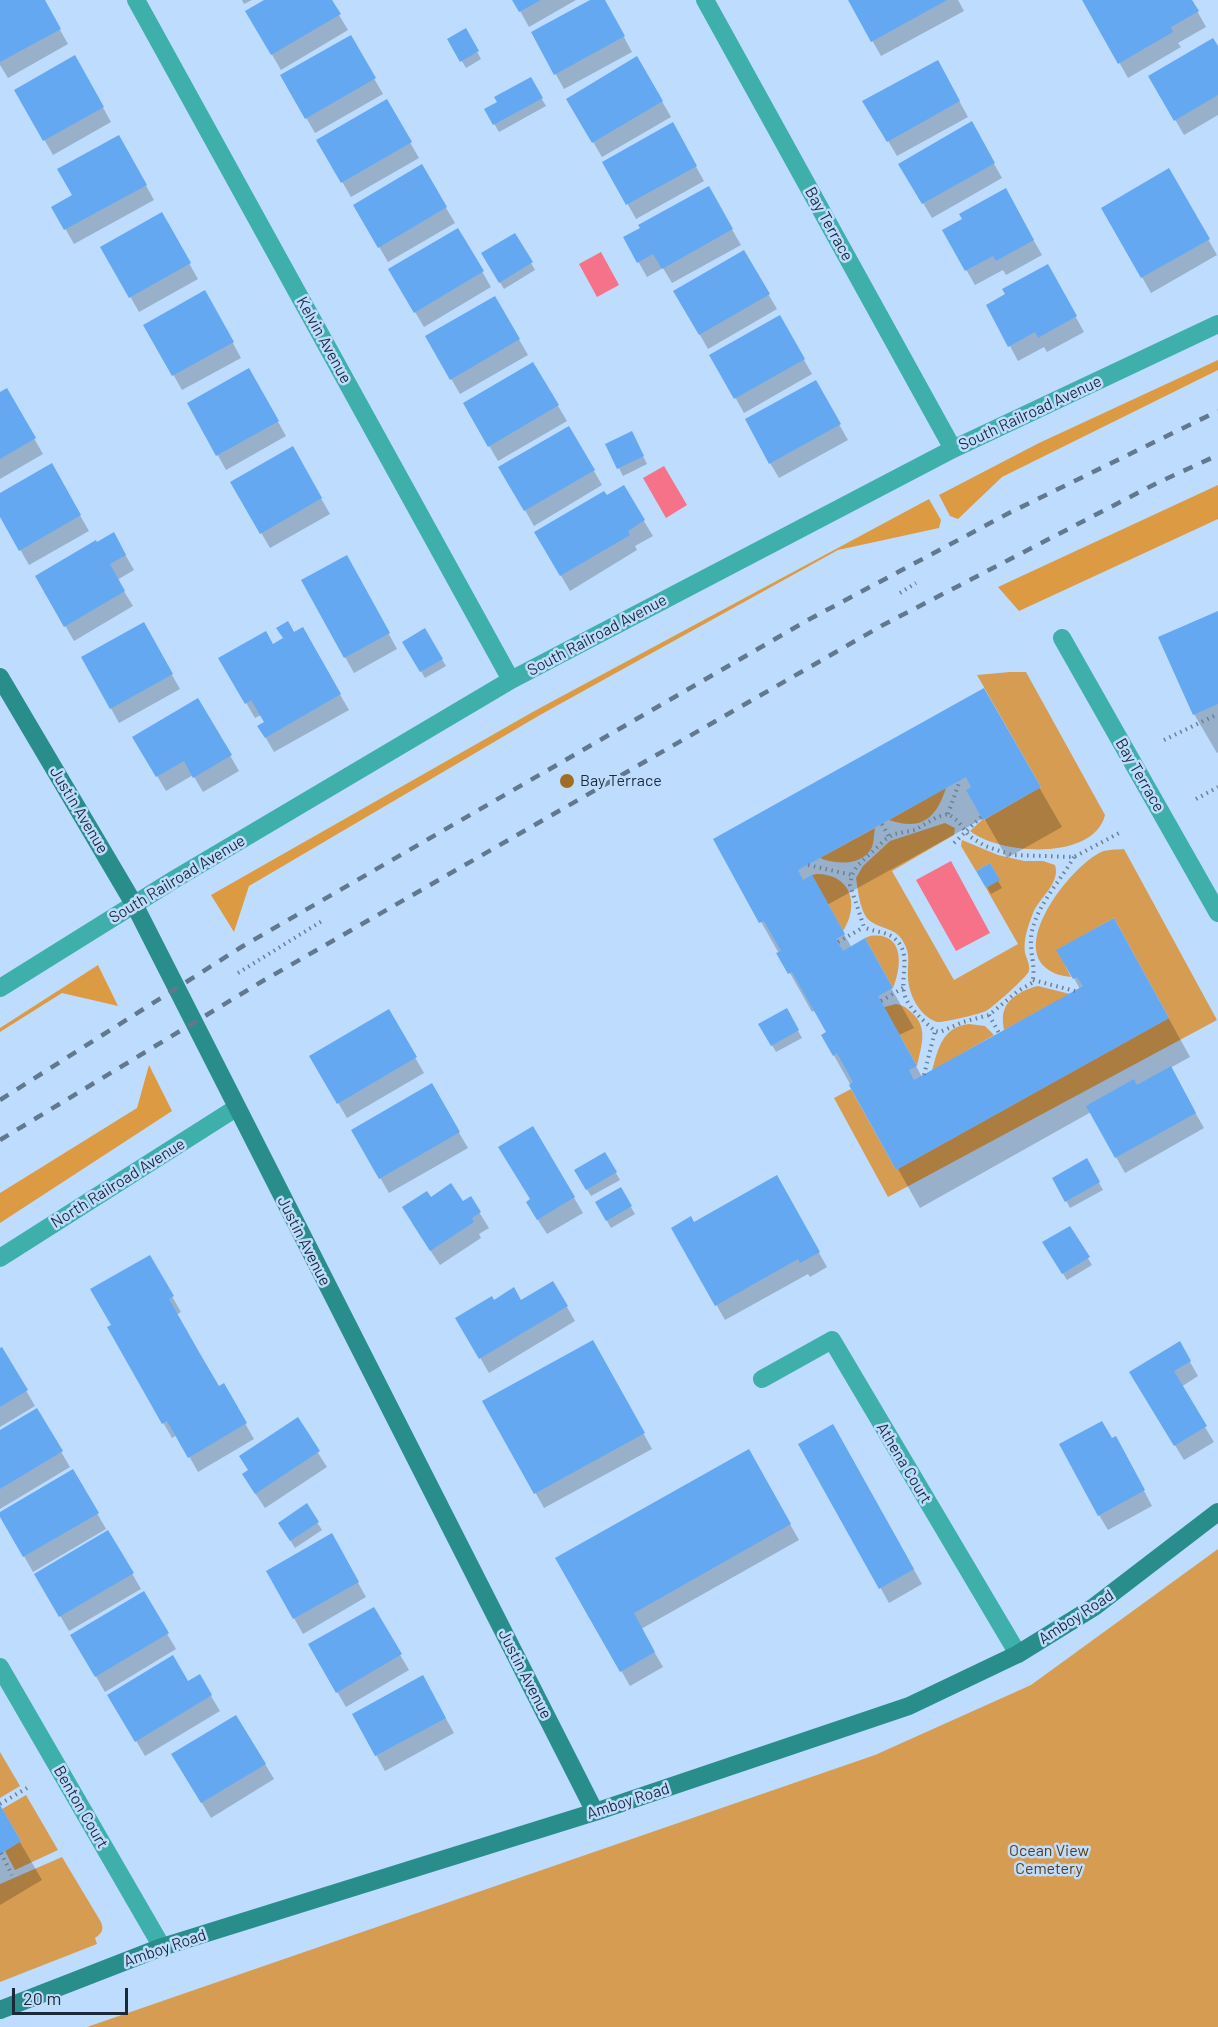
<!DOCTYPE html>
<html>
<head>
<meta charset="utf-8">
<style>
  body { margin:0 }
  #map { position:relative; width:1218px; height:2027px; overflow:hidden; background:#bedcfd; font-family:Barlow,sans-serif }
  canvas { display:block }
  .scale { position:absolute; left:12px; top:1988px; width:116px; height:27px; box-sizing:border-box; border:3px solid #1b2a39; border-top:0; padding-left:8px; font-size:18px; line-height:21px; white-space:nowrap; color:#1b2a39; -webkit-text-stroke:4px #bedcfd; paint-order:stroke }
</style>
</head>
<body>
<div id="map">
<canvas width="1218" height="2027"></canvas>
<div class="scale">20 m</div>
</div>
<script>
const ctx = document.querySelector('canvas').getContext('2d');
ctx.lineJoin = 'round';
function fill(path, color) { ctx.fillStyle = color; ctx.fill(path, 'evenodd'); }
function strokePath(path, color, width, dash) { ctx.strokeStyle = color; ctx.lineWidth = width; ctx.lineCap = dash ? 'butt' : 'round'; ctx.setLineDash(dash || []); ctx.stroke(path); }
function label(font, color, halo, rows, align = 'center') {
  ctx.font = font + ' Barlow,sans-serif'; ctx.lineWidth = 5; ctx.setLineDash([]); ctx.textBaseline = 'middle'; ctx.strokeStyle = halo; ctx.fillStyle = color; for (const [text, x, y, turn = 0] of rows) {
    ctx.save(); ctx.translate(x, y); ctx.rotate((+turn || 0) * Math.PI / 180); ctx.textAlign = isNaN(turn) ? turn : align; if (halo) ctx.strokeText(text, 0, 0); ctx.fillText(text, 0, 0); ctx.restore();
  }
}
fill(new Path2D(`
  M1010 672H1026L1105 815C1094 861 1000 855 970 831L983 819 984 820 1041 787 977 675Z
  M946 788C936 819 921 831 889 820Z
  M945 823 955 828 954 835 892 871 954 980 1018 944 986 888 999 879 990 863 976 871 961 846 962 840 998 855 1024 861H1043L1055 865C1061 883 1039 898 1033 913 1028 926 1023 940 1025 953 1027 960 1030 964 1029 971 1027 977 992 1008 986 1011 980 1014 942 1023 937 1022 920 1016 909 996 908 978 907 965 911 955 904 943 896 927 882 930 870 921 860 913 858 891 856 878L863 866 890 841Z
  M875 828C874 833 874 841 872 847 863 866 836 865 820 858Z
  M1124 849 1217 1020 888 1197 834 1098 851 1089 896 1170 1169 1018 1114 918 1057 950 1071 977C1062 976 1053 974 1046 968 1012 940 1073 865 1101 852 1108 849 1117 850 1124 849Z
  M817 874C851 874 860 905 843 931L812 875Z
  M870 936C905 931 902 967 893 988L865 938Z
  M1038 986 1070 994 1004 1030C1003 1024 1002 1016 1004 1011 1008 997 1025 989 1038 986Z
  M896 1004C903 1005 907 1008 912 1013 929 1028 921 1047 917 1066L884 1007Z
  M969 1024 985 1026 994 1035 932 1071C938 1049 942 1027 969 1024Z
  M1218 1549V2027H87L875 1755 1031 1685Z
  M0 1752 20 1786 0 1798Z
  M26 1795 58 1850 15 1870 5 1851 21 1841 2 1809Z
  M62 1857 101 1922C104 1930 102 1933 95 1938L97 1944 0 1982V1884Z`), '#d69d52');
fill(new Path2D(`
  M1218 360V370L1002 477 958 519 950 516 939 495 1039 443Z
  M1218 485V519L1019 611 998 587Z
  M929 499 941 520 939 528 838 550 540 715 249 886 234 932 211 895 538 709Z
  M98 965 118 1006 62 993 0 1032V1028Z
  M149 1065 172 1111 0 1223V1193L137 1108Z`), '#dc9b43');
fill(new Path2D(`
  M601 252 619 285 597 297 579 264Z
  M664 466 687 505 666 518 643 478Z
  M951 861 990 933 956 951 916 880Z`), '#f57288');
fill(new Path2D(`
  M0 0H43L68 44 8 78 0 65Z
  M242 0H252L244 4Z
  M267 0H330L348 30 281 70 247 12Z
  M514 0H576L529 27Z
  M593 0H604L632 52 564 89 533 33Z
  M849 0H958L964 11 881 56Z
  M1084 0H1191L1206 27 1178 43 1181 47 1128 78Z
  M465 30 481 59 466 68 449 39Z
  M350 37 383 94 315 133 282 76Z
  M1218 49V115L1184 135 1150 76Z
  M75 57 111 122 53 155 16 90Z
  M637 58 671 117 602 157 568 99Z
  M946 77 968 117 897 156 887 139Z
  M530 79 546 106 499 132 486 110 499 102Z
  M386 101 419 158 351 197 318 140Z
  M971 123 1002 178 932 218 900 164Z
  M672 124 704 181 636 219 604 162Z
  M119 137 154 200 74 244 53 207 74 196Z
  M421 166 455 223 388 262 355 205Z
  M1169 170 1217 255 1151 293 1103 208Z
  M708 188 741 245 672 283 663 268 647 277 625 238Z
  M1005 190 1042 255 1006 275 1003 270 975 285 944 231 964 220Z
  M161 214 198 279 139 312 102 247Z
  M458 230 491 287 424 327 390 270Z
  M515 235 535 270 504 289 483 254Z
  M744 253 777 309 708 349 675 291Z
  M1056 281 1084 332 1047 352 1044 347 1018 361 1010 346Z
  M205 292 241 358 182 390 145 325Z
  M495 298 528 355 460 394 427 337Z
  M780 318 812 374 744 413 712 356Z
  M533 364 567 421 498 461 465 404Z
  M249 370 286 436 226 470 189 403Z
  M815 382 848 440 779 478 770 463Z
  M6 390 43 454 0 479V394Z
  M569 428 602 485 534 526 501 468Z
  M635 440 647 464 623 476 607 445Z
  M292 448 330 514 270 548 232 483Z
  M51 465 89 531 29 565 0 514V494Z
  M623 487 653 536 635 546 637 550 570 591 536 533Z
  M114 535 134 570 117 580 133 606 74 641 37 577Z
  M355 572 397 649 354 673 303 581Z
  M1218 613V752L1217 753 1194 714Z
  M143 624 180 689 119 723 83 657Z
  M302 629 349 710 274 752 259 726 266 723 261 715 255 718 220 658 273 646Z
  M425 631 446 666 425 678 404 642Z
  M983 690 1062 827 1007 858 984 818 827 905 852 948 886 979 914 1028 899 1035 922 1077 1080 989 1059 951 1136 959 1190 1057 1170 1068 1204 1128 1125 1173 1091 1112 920 1208 823 1036 828 1033 815 1010 812 1012 715 840Z
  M198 700 239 771 203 792 193 775 166 791 134 737Z
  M989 865 1002 888 991 894 978 871Z
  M786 1010 802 1038 776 1052 760 1024Z
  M388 1011 424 1073 347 1118 311 1056Z
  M431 1085 468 1148 389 1193 353 1131Z
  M533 1128 583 1213 547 1234 536 1217 531 1200Z
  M605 1154 620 1180 591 1196 576 1171Z
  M1086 1160 1103 1190 1070 1208 1054 1178Z
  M776 1177 827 1267 810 1277 808 1274 725 1320 673 1228 694 1224Z
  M620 1189 635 1214 611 1228 597 1203Z
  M470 1198 489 1228 479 1234 481 1238 440 1265 412 1223 431 1199 462 1203Z
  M1069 1228 1092 1265 1067 1280 1044 1243Z
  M149 1257 181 1312 176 1315 219 1388 223 1385 254 1439 198 1472 177 1435 172 1438 109 1328 113 1326Z
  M553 1283 575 1321 489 1373 457 1318 521 1302Z
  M593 1342 652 1449 544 1508 484 1401Z
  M1179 1343 1198 1376 1181 1387 1214 1442 1184 1460 1131 1373Z
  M2 1349 35 1406 0 1427V1350Z
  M37 1411 70 1467 0 1509V1432Z
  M297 1420 327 1467 265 1508 253 1490Z
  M833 1426 922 1584 889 1603 800 1444Z
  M748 1451 799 1540 641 1629 663 1667 630 1686 557 1559Z
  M1124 1453 1152 1506 1108 1530 1099 1515Z
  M73 1471 106 1529 33 1572 0 1514Z
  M306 1505 322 1530 295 1548 284 1530Z
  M108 1532 141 1589 69 1631 36 1574Z
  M331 1535 366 1597 303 1634 268 1572Z
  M143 1593 176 1649 105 1692 72 1635Z
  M373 1609 409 1670 346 1707 310 1645Z
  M199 1676 220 1711 145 1756 109 1695 188 1683Z
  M431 1692 454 1733 385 1771 354 1715Z
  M265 1764 274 1779 211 1818 182 1770Z
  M0 1808 42 1880 0 1905Z`), '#0003');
fill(new Path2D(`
  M0 0H45L61 29 0 62Z
  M264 0H332L341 14 271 55 245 11Z
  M512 0H541L519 12Z
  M590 0H605L625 36 554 75 531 32Z
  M848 0H947L871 42Z
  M1082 0H1192L1199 11 1171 27 1173 32 1118 64Z
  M466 28 479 51 460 62 447 39Z
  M351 35 376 78 305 119 280 75Z
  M1213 38 1218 46V95L1174 121 1148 76Z
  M75 55 104 107 43 141 14 90Z
  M637 56 663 101 592 143 566 99Z
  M938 60 960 101 887 142 862 101Z
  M531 77 543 98 493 125 484 109 497 102 494 97Z
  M387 99 412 142 341 183 316 140Z
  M972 121 995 163 922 204 898 164Z
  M673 122 697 166 626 205 602 162Z
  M119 135 147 185 64 230 51 207 72 195 57 169Z
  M422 164 447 207 378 248 353 205Z
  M1169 168 1210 239 1141 278 1101 208Z
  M709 186 733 229 662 269 653 254 637 263 623 237 640 228 638 225Z
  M1006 188 1034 240 996 261 993 256 965 271 942 230 962 219 959 214Z
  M162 212 191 263 129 298 100 247Z
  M458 228 484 271 414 313 388 269Z
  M515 233 533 262 499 283 481 253Z
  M744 250 770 294 699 335 673 291Z
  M1048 264 1077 316 1038 338 1035 332 1008 347 986 305 1005 294 1002 289Z
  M205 290 234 342 172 376 143 325Z
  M495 296 520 339 450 380 425 336Z
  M780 315 805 359 734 399 709 355Z
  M533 362 559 405 488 447 463 403Z
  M249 368 279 421 216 456 187 403Z
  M816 380 841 424 769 464 745 419Z
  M7 388 36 438 0 459V392Z
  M569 426 595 470 524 511 498 467Z
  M632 431 644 456 617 469 605 444Z
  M293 446 322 498 260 534 230 482Z
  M52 463 81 515 19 551 0 517V493Z
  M624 485 645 520 628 531 630 535 560 576 534 532 604 491 607 495Z
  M114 532 126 555 110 564 125 591 64 627 35 576 96 540 97 542Z
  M347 555 390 633 344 658 301 580Z
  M1218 611V704L1193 715 1158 637Z
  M288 621 294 632 303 627 341 694 265 738 257 726 264 722 251 700 245 704 218 658 266 631 273 644 283 638 276 628Z
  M144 622 173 674 110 709 81 657Z
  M425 628 443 659 420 672 402 642Z
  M984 688 1041 787 983 820 966 790 971 787 966 777 798 870 803 880 812 875 845 934 836 939 843 951 865 938 893 988 878 996 917 1066 909 1070 914 1080 1083 986 1077 977 1073 979 1056 950 1114 918 1169 1018 896 1170 849 1085 853 1082 837 1053 833 1056 821 1035 826 1032 792 972 788 974 776 953 781 951 764 921 759 923 713 839Z
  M198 698 232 755 193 778 184 761 156 777 132 737Z
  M990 863 1000 880 986 888 976 871Z
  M787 1008 799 1030 771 1046 758 1024Z
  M389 1009 417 1057 337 1104 309 1056Z
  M1171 1066 1196 1113 1115 1158 1086 1106 1134 1079 1137 1085Z
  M432 1083 460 1132 379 1179 351 1130Z
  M533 1126 575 1197 537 1220 526 1202 530 1199 498 1147Z
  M605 1152 617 1172 586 1190 574 1170Z
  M1087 1158 1100 1182 1065 1202 1052 1178Z
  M777 1175 820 1252 800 1263 798 1259 715 1306 671 1228 691 1216 694 1222Z
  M451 1183 463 1201 471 1196 481 1212 472 1218 474 1222 430 1251 402 1207 427 1191 431 1197Z
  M621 1187 632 1206 606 1221 595 1202Z
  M1070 1226 1090 1257 1062 1274 1042 1242Z
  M150 1255 174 1296 169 1299 199 1352 219 1386 224 1383 247 1423 188 1458 167 1421 162 1424 107 1327 111 1325 90 1289Z
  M553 1281 568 1306 479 1359 455 1318 492 1296 494 1300 514 1287 521 1300Z
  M593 1340 645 1433 534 1494 482 1401Z
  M1180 1341 1191 1361 1174 1371 1207 1426 1174 1446 1129 1372Z
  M2 1347 28 1390 0 1407V1348Z
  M37 1408 63 1451 0 1489V1430Z
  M298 1417 320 1451 255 1494 242 1474 248 1470 239 1456Z
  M1102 1421 1112 1438 1116 1436 1145 1490 1098 1516 1059 1444Z
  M833 1424 914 1569 879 1589 798 1444Z
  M749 1449 791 1524 634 1613 655 1652 620 1672 555 1558Z
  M73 1469 99 1513 23 1557 0 1517V1512Z
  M307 1503 319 1522 290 1541 278 1523Z
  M108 1530 134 1573 59 1617 34 1574Z
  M332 1533 359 1582 293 1619 266 1571Z
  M144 1591 169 1633 95 1677 70 1635Z
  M374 1607 402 1654 336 1693 308 1644Z
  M173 1655 188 1681 200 1674 212 1695 135 1742 107 1695Z
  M423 1675 446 1718 375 1756 352 1714Z
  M236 1715 266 1764 201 1803 171 1754Z
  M0 1805 21 1841 0 1854Z`), '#64a8f2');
strokePath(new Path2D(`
  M900 593 916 583
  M1164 740 1218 714
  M1196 799 1218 787
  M948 814 960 780
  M882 824 889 837
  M954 843 981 817
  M1074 857C1061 880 1038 904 1032 931 1028 950 1037 968 1032 983L1018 991 989 1015 963 1022 940 1032 935 1031C924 1021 910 1010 905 996 899 977 913 953 894 938 885 931 873 932 864 927L850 885 852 875 857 866 886 839 894 834 915 830 937 817 948 814 958 821 969 836 985 846 1012 855 1074 857 1121 832
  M808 865 852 875
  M838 942 864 927
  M238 973 322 921
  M1033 980 1075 991
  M881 1001 903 988
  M989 1015 999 1033
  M924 1075 935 1031
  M0 1804 27 1788
  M1 1853 12 1875`), '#6a8098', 4, [1.5, 4.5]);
strokePath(new Path2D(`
  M136 0 511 680
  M705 0 953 449
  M1062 638 1218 913
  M0 988 175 879 511 680 953 449 1218 324
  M0 1258 236 1108
  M762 1379 832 1340 1018 1654
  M0 1667 162 1947`), '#3fafab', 18);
strokePath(new Path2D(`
  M0 677 134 904 595 1812
  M0 2010 162 1947 595 1812 909 1706 1018 1654 1094 1607 1218 1512`), '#298e8b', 18);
strokePath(new Path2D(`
  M0 1100 243 946 808 620 1009 513 1218 411
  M0 1140 261 982 883 625 1157 483 1218 455`), '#62788e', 4.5, [10, 10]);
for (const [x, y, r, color] of [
  [567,781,8,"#a06d23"]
]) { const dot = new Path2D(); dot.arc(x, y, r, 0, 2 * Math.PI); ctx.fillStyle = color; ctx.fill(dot); strokePath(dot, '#bedcfd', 2); }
label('16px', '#1b2a39', '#bedcfd', [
  ["Bay Terrace",829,224,61],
  ["Kelvin Avenue",324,340,61],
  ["South Railroad Avenue",1030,413,-25],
  ["South Railroad Avenue",597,635,-28],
  ["Bay Terrace",1140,775,60],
  ["Justin Avenue",79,810,59],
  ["South Railroad Avenue",177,879,-31],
  ["North Railroad Avenue",118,1183,-32],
  ["Justin Avenue",304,1241,63],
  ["Athena Court",904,1463,59],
  ["Amboy Road",1076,1617,-33],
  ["Justin Avenue",525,1674,63],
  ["Amboy Road",628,1801,-18],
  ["Benton Court",81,1807,60],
  ["Amboy Road",165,1948,-19]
]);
label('16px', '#1b2a39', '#bedcfd', [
  ["Bay Terrace",580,781]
], 'left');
label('16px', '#5d3c0b', '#bedcfd', [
  ["Ocean View",1049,1851],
  ["Cemetery",1049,1869]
]);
</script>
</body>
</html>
